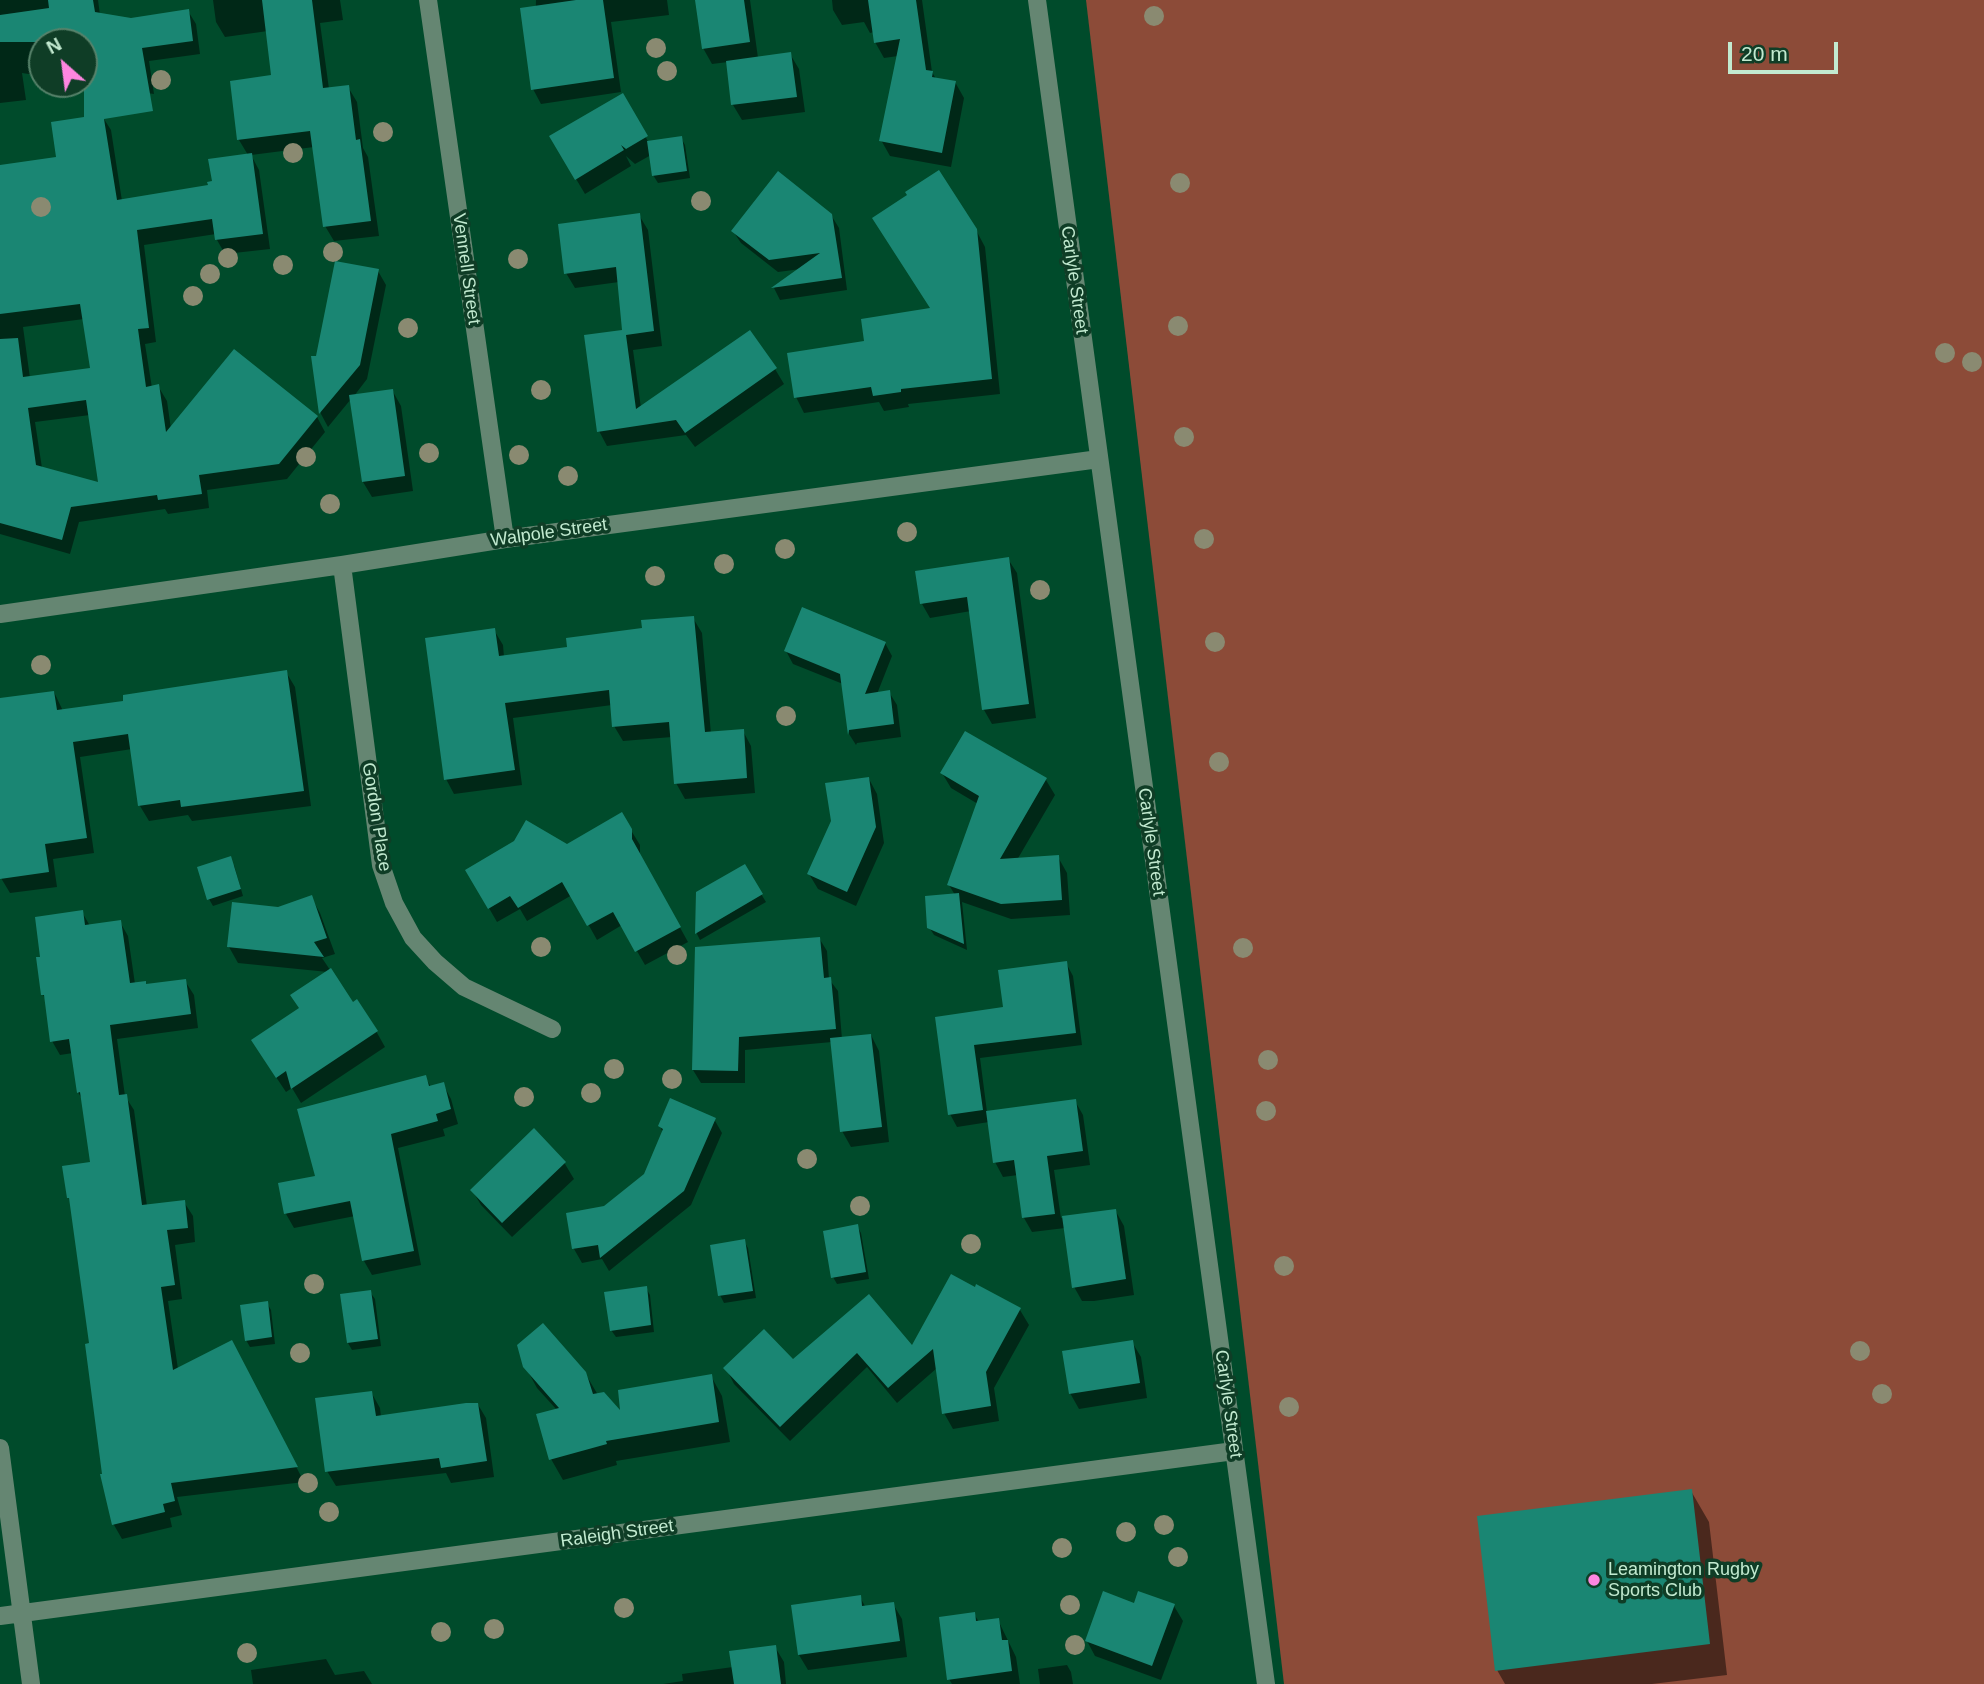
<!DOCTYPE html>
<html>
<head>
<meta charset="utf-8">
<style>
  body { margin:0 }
  #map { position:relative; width:1984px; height:1684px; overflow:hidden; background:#004b2b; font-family:Helvetica,sans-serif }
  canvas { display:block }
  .north { position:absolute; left:28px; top:28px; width:70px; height:70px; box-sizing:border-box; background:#0f3d26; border:2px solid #57826a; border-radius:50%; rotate:332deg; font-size:19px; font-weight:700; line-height:28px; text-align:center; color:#c2ead0 }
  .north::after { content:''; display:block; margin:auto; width:24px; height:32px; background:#fe86e0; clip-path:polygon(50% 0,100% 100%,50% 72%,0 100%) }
  .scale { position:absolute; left:1728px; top:42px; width:110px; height:32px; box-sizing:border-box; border:4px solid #c2ead0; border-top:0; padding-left:9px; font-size:21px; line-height:24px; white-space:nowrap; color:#c2ead0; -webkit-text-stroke:5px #0f3d26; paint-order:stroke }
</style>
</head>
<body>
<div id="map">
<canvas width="1984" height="1684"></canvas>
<div class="north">N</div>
<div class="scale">20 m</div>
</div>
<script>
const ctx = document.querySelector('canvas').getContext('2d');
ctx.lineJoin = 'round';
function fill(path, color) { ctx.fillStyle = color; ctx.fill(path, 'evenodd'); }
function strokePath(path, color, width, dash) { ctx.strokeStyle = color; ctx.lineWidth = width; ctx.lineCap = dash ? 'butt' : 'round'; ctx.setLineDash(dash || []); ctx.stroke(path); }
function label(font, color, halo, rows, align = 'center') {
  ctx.font = font + ' Helvetica,sans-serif'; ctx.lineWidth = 7; ctx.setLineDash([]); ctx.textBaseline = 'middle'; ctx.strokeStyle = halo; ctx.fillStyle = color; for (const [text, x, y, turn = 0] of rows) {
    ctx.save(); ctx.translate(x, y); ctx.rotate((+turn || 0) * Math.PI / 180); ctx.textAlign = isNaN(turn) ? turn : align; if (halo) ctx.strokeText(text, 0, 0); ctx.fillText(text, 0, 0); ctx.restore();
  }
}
fill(new Path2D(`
  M1086 0H1984V1684H1284Z`), '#8c4b38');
fill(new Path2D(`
  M0 0H98L100 15 131 19 188 11 196 24 200 54 149 61 154 94 84 83V42H42V76L22 73 26 100 0 103Z
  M213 0H340L343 20 320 23 329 89 348 87 357 102 363 148 368 157 379 236 334 241 325 226 314 147 251 155 259 170 270 249 225 254 217 240 216 234 144 245 156 342 145 344 152 388 158 386 167 401 171 429 317 417 325 432 287 479 207 490 209 508 168 514 165 509 79 522 70 554 0 534V167L58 159 102 116 111 130 122 201 210 187 248 155 239 140 273 77 268 31 225 37 216 22ZM84 319 92 369 30 378 23 327ZM90 415 100 484 42 468 35 422Z
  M536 0H667L669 15 611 22 621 92 541 104 533 89Z
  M697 0H750L758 58 790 54 799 69 805 112 742 120 733 105 728 62 712 64 703 48Z
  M832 0H922L932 72 936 79 955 82 964 98 951 167 890 156 881 140 898 56 884 58 875 42 874 32 870 33 864 22 842 25 833 10Z
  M622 96 649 143 681 138 685 145 690 178 658 183 653 175 651 155 635 164 626 156 631 166 585 194 551 137Z
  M639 215 648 230 662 346 633 350 641 408 775 369 784 384 695 447 686 435 607 446 599 431 624 331 619 282 575 288 566 273Z
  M831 215 839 228 847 290 780 300 774 288 801 269 778 272 741 243 733 231Z
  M976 230 985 247 1000 394 908 404 909 407 884 411 879 402 804 413 796 397 866 343 932 309Z
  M378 271 386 285 367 379 354 396 392 390 401 406 413 491 372 497 363 482 351 399 328 427 321 414 313 358 317 357Z
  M1008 559 1017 573 1036 718 992 724 984 710 971 611 930 618 922 604Z
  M693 618 702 633 711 734 743 731 751 746 755 793 685 799 676 783 672 737 623 741 614 726 612 705 513 718 522 785 454 794 446 779 494 630 503 645 504 657 569 648Z
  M885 643 892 656 877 694 889 692 897 705 901 737 857 743 856 745 849 734 843 684 793 664 786 651Z
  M286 672 295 687 311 806 192 821 188 815 149 821 140 806 132 749 80 757 94 853 53 859 57 887 10 893 1 878 0 870V700L54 692 63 711 125 703Z
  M965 733 1046 780 1055 795 1017 860 1058 857 1067 873 1070 915 1011 919 962 902 967 950 934 935 929 927 955 895 949 885 978 804 951 788 942 773Z
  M869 779 877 794 884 843 856 906 818 889 809 874 833 821Z
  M621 814 640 845V855L688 942 645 965 622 925 597 940 572 895 527 921 520 909 497 922 467 870 567 846Z
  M234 865 243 896 213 906 209 899Z
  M744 866 766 902 700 940 697 934 698 893Z
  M311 897 320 913 335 954 322 958 353 1004 376 1031 385 1047 301 1103 292 1088 286 1092 262 1056 328 972 238 963 229 947 278 908Z
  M82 912 90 926 120 922 128 936 135 984 147 986 185 981 194 995 198 1028 117 1039 125 1096 134 1110 147 1206 184 1202 193 1216 195 1242 175 1245 182 1299 168 1301 178 1369 239 1356 304 1482 177 1497 182 1515 170 1518 172 1527 122 1539 114 1525 102 1476 104 1475 91 1345 72 1204 68 1197 92 1164 83 1101 78 1092 73 1053 60 1055 52 1041 47 1001 43 995 42 958Z
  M819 938 827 951 829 979 838 991 842 1039 871 1035 879 1051 889 1142 851 1147 842 1131 832 1042 745 1050V1083H701L693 1070Z
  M1066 963 1073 976 1082 1045 980 1058 987 1112 1075 1101 1083 1115 1090 1165 1054 1170 1061 1218 1115 1210 1124 1226 1134 1295 1094 1301H1082L1073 1285 1065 1228 1032 1232 1024 1218 1018 1175 1003 1177 995 1162 989 1122 957 1127 950 1114 937 1019 1005 1009Z
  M425 1077 431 1087 443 1084 451 1099 458 1124 443 1129 445 1136 398 1148 421 1265 372 1275 364 1261 355 1216 294 1228 286 1214 317 1178Z
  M714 1119 722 1133 691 1205 609 1271 602 1259 582 1263 574 1249 568 1214 605 1207 645 1175 663 1133 660 1126Z
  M534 1131 565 1164 574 1179 512 1237 481 1205 472 1190Z
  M857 1226 861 1233 869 1279 837 1284 833 1277Z
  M744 1241 748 1248 756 1298 724 1303 720 1295Z
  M646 1288 650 1295 654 1332 616 1337 611 1330Z
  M975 1290 1020 1310 1029 1325 994 1388 999 1421 953 1429 944 1413 937 1368 897 1403 867 1367 790 1441 734 1384 726 1368 793 1361 869 1297 913 1348Z
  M370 1292 375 1299 381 1346 352 1350 348 1343Z
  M267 1303 271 1310 275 1344 250 1347 246 1340Z
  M1132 1342 1141 1357 1147 1398 1079 1409 1070 1393Z
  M525 1366 585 1373 598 1395 623 1415 711 1376 722 1396 730 1442 616 1461 617 1465 563 1480 551 1459 557 1410 537 1388Z
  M371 1392 380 1408 381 1417 477 1403 486 1418 494 1477 451 1483 446 1473 336 1486 327 1471Z
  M1691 1491 1709 1522 1727 1675 1652 1684H1505L1497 1670Z
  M860 1597 866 1608 893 1604 902 1619 907 1657 808 1670 799 1655Z
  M1135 1605 1174 1606 1183 1621 1161 1680 1095 1656 1087 1641Z
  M974 1614 979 1622 998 1620 1016 1657 1020 1684H952L949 1679Z
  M775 1647 784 1662 786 1684H663L683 1681 682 1674 733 1667Z
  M326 1659 335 1675 364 1671 372 1684H253L251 1670Z
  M1067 1665 1071 1672 1073 1684H1040L1038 1669Z`), '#0007');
fill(new Path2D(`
  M48 0H93L95 12 131 18 189 9 193 41 142 48 153 111 104 119 117 200 208 185 207 182 212 181 208 159 252 153 263 234 215 240 212 219 137 230 149 328 138 329 146 387 159 384 166 432 234 349 318 416 279 464 199 475 202 494 158 500 157 495 71 507 62 540 0 523V339L18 338 23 377 90 368 80 304 0 314V165L56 157 51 122 84 117V42H0V15L49 8ZM86 400 98 482 36 465 28 408Z
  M262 0H312L323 88 349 85 356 140 360 139 371 221 323 227 310 131 237 140 230 81 271 75Z
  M576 0H603L614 78 531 90 520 8Z
  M695 0H744L750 42 702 49Z
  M868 0H916L926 70 933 71 932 77 956 81 942 153 879 141 900 39 874 43Z
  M791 52 797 97 731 105 726 61Z
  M623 93 648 136 626 149 621 145 624 150 575 180 549 136Z
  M682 136 687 171 652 176 647 141Z
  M939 170 977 229 992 379 901 389V392L873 396 871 387 794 398 787 353 864 341 861 319 930 308 872 218 907 195 905 192Z
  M778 171 832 214 842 278 771 288 820 253 769 260 731 231Z
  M640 213 654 331 626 335 636 409 750 330 777 368 685 433 676 420 597 432 584 335 622 330 616 267 564 274 558 224Z
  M335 261 379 269 360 365 319 414 311 356H316Z
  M393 389 405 476 362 482 349 395Z
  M1009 557 1029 704 982 710 967 597 920 604 915 571Z
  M802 607 886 642 865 694 890 690 894 724 849 730 848 735 840 674 784 651Z
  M694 616 705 732 744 729 747 778 674 784 669 722 612 727 609 690 505 703 515 770 444 780 425 638 495 628 499 656 567 647 566 638 642 628 641 620Z
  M287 670 304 791 181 807 180 800 138 806 128 734 73 742 87 838 45 844 49 872 0 879V698L54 691 57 710 123 701V695Z
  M965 731 1047 778 1000 859 1059 855 1062 900 1001 904 947 885 979 796 940 773Z
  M869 777 876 827 847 892 807 874 831 821 825 783Z
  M622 812 632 829V839L681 927 635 952 613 912 587 926 562 882 518 908 510 896 488 909 465 870 514 841 526 820 567 844Z
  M231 856 241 889 207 900 197 867Z
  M745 864 763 894 695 934 696 892Z
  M959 893 964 944 927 928 925 896Z
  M312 895 327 938 314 942 324 957 227 947 232 902 278 907Z
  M83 910 85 925 121 920 130 983 146 981V984L186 979 191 1014 110 1025 119 1095 127 1094 142 1205 185 1200 188 1228 167 1230 175 1285 161 1287 173 1370 232 1340 298 1467 171 1483 175 1501 163 1504 165 1512 112 1525 100 1474H102L85 1344 89 1343 69 1198H67L62 1166 90 1162 80 1092 77 1093 69 1039 50 1042 44 995H41L36 957H40L35 917Z
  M820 937 824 978 831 977 836 1029 739 1037 738 1071 692 1070 695 947Z
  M1067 961 1076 1033 974 1045 983 1110 948 1115 935 1017 1003 1007 998 970Z
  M331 968 353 1002 357 999 378 1031 291 1089 286 1071 276 1078 251 1040 299 1008 290 995Z
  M871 1034 882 1127 840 1132 830 1038Z
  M426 1075 429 1086 444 1082 451 1109 436 1114 438 1121 391 1134 414 1251 362 1261 350 1201 284 1214 278 1183 315 1176 297 1109Z
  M670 1098 716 1118 684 1191 600 1258 598 1245 572 1249 566 1213 604 1206 644 1174 663 1129 658 1126Z
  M1076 1099 1083 1151 1047 1156 1055 1214 1022 1218 1014 1160 993 1163 986 1111Z
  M534 1128 566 1162 502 1223 470 1190Z
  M1116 1209 1126 1279 1072 1288 1062 1216Z
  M858 1224 866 1272 831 1278 823 1231Z
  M745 1239 753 1291 718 1296 710 1245Z
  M951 1274 975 1287 976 1284 1021 1308 986 1372 991 1406 942 1414 933 1349 888 1388 857 1353 780 1427 723 1368 764 1329 793 1359 869 1294 912 1345Z
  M647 1286 651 1325 610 1331 604 1292Z
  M371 1290 378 1339 347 1343 340 1294Z
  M268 1301 272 1337 245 1341 240 1305Z
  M543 1323 586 1372 593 1394 604 1392 620 1410 618 1390 712 1374 719 1422 606 1441 607 1444 549 1460 536 1414 559 1408 523 1367 517 1345Z
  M1133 1340 1140 1383 1069 1394 1062 1351Z
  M372 1391 376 1416 466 1403H478L487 1461 441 1468 439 1458 325 1472 315 1398Z
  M1692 1489 1710 1644 1495 1671 1477 1516Z
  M1103 1591 1134 1603 1138 1591 1175 1604 1152 1666 1085 1641Z
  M861 1595 862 1606 894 1602 900 1641 798 1655 791 1605Z
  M975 1612 976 1621 999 1618 1002 1640H1008L1012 1671 947 1680 939 1617Z
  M776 1645 781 1684H734L729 1651Z`), '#1a8673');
strokePath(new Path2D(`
  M428 0 505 539
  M1037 0 1266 1684
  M342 565 381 865 394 903 413 938 435 962 464 987 552 1029
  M0 614 342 565 505 539 1099 459
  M0 1448 31 1684
  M0 1616 1234 1451`), '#658672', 18);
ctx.fillStyle = '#8a8a71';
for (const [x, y] of [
  [1154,16],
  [656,48],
  [667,71],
  [161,80],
  [383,132],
  [293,153],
  [1180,183],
  [701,201],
  [41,207],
  [333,252],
  [228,258],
  [518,259],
  [283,265],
  [210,274],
  [193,296],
  [1178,326],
  [408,328],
  [1945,353],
  [1972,362],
  [541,390],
  [1184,437],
  [429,453],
  [519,455],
  [306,457],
  [568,476],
  [330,504],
  [907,532],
  [1204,539],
  [785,549],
  [724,564],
  [655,576],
  [1040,590],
  [1215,642],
  [41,665],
  [786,716],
  [1219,762],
  [541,947],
  [1243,948],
  [677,955],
  [1268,1060],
  [614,1069],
  [672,1079],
  [591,1093],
  [524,1097],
  [1266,1111],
  [807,1159],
  [860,1206],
  [971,1244],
  [1284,1266],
  [314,1284],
  [1860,1351],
  [300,1353],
  [1882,1394],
  [1289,1407],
  [308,1483],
  [329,1512],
  [1164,1525],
  [1126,1532],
  [1062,1548],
  [1178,1557],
  [1070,1605],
  [624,1608],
  [494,1629],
  [441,1632],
  [1075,1645],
  [247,1653]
]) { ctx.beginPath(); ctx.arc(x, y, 10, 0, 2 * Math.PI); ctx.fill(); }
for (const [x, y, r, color] of [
  [1594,1580,7,"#fe86e0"]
]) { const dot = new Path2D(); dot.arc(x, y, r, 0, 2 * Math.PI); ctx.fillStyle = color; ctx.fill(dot); strokePath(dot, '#0f3d26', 2.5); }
label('18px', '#c2ead0', '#0f3d26', [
  ["Vennell Street",466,269,82],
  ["Carlyle Street",1074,280,82],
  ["Walpole Street",549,533,-8],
  ["Gordon Place",376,817,81],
  ["Carlyle Street",1151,842,82],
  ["Carlyle Street",1228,1404,82],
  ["Raleigh Street",617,1534,-8]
]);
label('18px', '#c2ead0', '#0f3d26', [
  ["Leamington Rugby",1608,1570],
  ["Sports Club",1608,1591]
], 'left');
</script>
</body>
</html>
